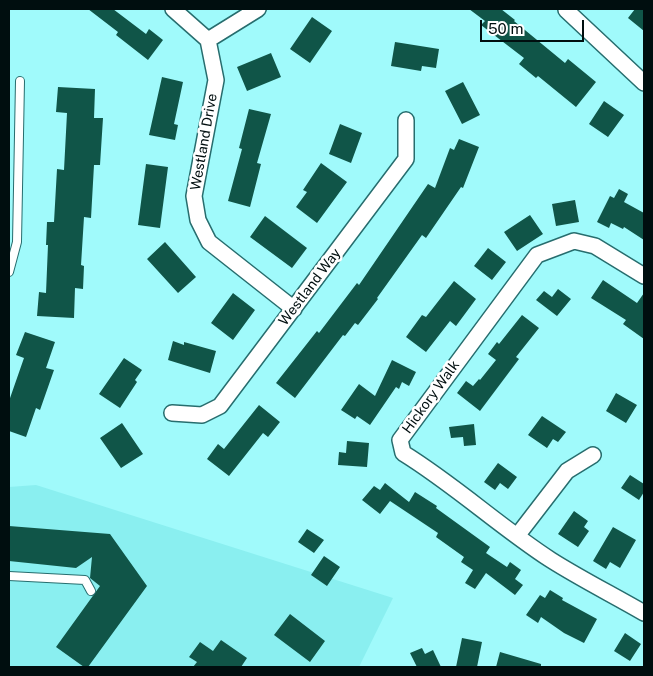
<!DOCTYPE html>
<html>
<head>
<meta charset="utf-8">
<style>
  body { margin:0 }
  #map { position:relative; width:653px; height:676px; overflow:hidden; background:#a0fafb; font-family:"Public Sans",sans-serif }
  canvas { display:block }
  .frame { position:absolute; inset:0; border:10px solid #000e0f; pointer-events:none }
  .scale { position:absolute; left:480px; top:20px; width:104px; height:22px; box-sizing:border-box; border:2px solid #000e0f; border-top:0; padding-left:6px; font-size:15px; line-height:18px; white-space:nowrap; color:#000e0f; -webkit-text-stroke:4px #fff; paint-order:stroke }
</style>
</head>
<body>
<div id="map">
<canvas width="653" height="676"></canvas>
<div class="frame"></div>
<div class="scale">50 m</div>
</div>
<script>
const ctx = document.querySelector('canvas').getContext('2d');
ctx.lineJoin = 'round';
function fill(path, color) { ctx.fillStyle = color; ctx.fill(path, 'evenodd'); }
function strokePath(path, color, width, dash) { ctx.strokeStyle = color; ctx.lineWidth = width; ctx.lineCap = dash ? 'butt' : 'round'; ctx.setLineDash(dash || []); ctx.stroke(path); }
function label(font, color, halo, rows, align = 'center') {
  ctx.font = font + ' "Public Sans",sans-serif'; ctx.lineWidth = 5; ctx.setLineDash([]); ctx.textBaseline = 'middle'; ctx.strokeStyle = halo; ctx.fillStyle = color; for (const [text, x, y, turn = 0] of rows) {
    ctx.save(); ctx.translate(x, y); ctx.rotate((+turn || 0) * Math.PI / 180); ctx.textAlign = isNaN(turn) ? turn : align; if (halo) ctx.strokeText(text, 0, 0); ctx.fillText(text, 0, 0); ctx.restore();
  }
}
fill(new Path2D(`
  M36 485 393 598 359 667H9V487Z`), '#8aeff0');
fill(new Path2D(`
  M88 9H113L146 34 149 29 163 40 148 60 116 35 118 32Z
  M469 9H501L515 20 514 21 565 63 568 59 596 82 576 107 538 76 536 78 519 64 524 58 481 25 485 21Z
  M635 9H644V31L628 18Z
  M312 17 332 31 310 63 290 49Z
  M395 42 439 49 436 68 422 66 421 71 391 66Z
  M271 53 281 77 247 91 237 67Z
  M162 77 183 82 174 124 178 125 175 140 149 135Z
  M463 82 480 115 462 124 445 91Z
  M58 87 95 89 94 118H103L100 165H94L91 218 84 217 81 265 84 266 83 289 75 288 74 318 37 316 39 292 46 293 48 245H46L47 222H54L57 169 64 170 67 113 56 112Z
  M604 101 624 115 608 137 589 124Z
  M249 109 271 114 257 163 261 164 250 207 228 201 242 149 239 148Z
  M340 124 362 133 351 163 329 154Z
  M459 139 479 147 463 188 461 187 426 238 422 235 377 298 378 299 358 325 355 323 345 336 343 335 295 398 276 383 317 331 319 333 357 283 359 285 428 184 435 188 450 148 454 150Z
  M321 163 347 182 317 223 296 207 307 192 303 190Z
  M146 164 168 167 160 228 138 225Z
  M619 189 628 194 624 202 644 213V240L624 227 623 229 611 223 609 228 597 222 610 196 614 198Z
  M575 200 579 222 556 226 552 204Z
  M530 215 543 234 517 251 504 232Z
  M265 216 307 248 292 268 250 237Z
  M165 242 196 277 178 293 147 259Z
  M488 248 506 262 492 280 474 266Z
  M603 280 637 303 644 293V339L623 324 626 320 591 298Z
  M454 281 476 299 456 326 450 321 426 352 406 337 422 315 426 317Z
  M558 289 571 299 557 316 536 300 544 291 552 297Z
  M233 293 255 310 233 340 211 323Z
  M522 315 539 328 516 357 519 359 480 411 457 393 466 381 473 386 479 379 480 380 496 360 488 354 497 342 499 344Z
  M25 332 55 342 46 368 54 370 40 410 36 408 26 437 9 431V401L24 358 16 355Z
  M173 341 184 345V342L216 351 210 373 168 360Z
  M124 358 142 370 135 380 137 382 120 408 99 394Z
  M392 360 416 372 409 386 402 382 399 389 396 387 370 425 357 416 355 419 341 410 359 384 375 396Z
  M616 393 637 405 626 423 606 411Z
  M259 405 280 422 268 437 263 433 229 476 207 459 218 444 224 449Z
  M542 416 566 432 558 442 553 439 547 448 528 435Z
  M122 423 143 454 121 468 100 438Z
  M474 424 476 445 464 446 463 437 451 438 449 427Z
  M347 441 369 443 367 467 338 465 339 452 346 453Z
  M498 463 517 477 508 489 500 483 495 490 484 482Z
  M630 475 644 484V492L639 500 621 488Z
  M385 483 409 502 415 492 437 506 436 508 490 547 486 553 507 567 510 562 521 570 515 579 523 585 515 595 486 573 475 589 465 583 473 570 461 562 464 557 436 537 438 533 390 501 380 514 362 500 374 486 380 490Z
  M574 511 588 521 584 527 589 531 578 547 558 534Z
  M9 526 110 534 147 586 88 667H84L56 647 100 586 90 578 92 557 76 568 9 561Z
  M613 527 636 540 620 568 610 562 606 569 593 561Z
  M307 529 324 540 314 553 298 542Z
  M324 556 340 567 327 586 311 575Z
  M550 590 563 598 562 600 597 619 584 643 564 633 541 617 538 623 526 615 540 595 545 598Z
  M290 614 325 641 310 662 274 635Z
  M625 633 641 644 630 661 614 651Z
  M462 638 482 642 477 667H456Z
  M221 640 247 658 241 667H193L197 662 189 657 200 642 213 651Z
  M422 648 425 654 433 650 441 667H417L410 653Z
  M500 652 541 664V667H496Z`), '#105548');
const lane = new Path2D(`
  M9 272 17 242 20 81
  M9 576 85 580 91 591`);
const street = new Path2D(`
  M173 9 208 40 216 80 194 196 198 220 209 242 294 309
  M567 9 566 10 644 83
  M208 40 258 9
  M644 276 595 246 574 241 537 255 400 440 403 453C455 485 500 527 551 560 581 579 613 595 644 613
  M172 413 202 415 220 406 406 159V120
  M517 536 567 471 593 455`);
strokePath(lane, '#276d6e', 10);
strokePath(street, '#276d6e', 18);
strokePath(lane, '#fff', 8);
strokePath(street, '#fff', 15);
label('14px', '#000e0f', '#fff', [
  ["Westland Drive",204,142,-80],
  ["Westland Way",310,287,-53],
  ["Hickory Walk",431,397,-54]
]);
</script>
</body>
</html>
